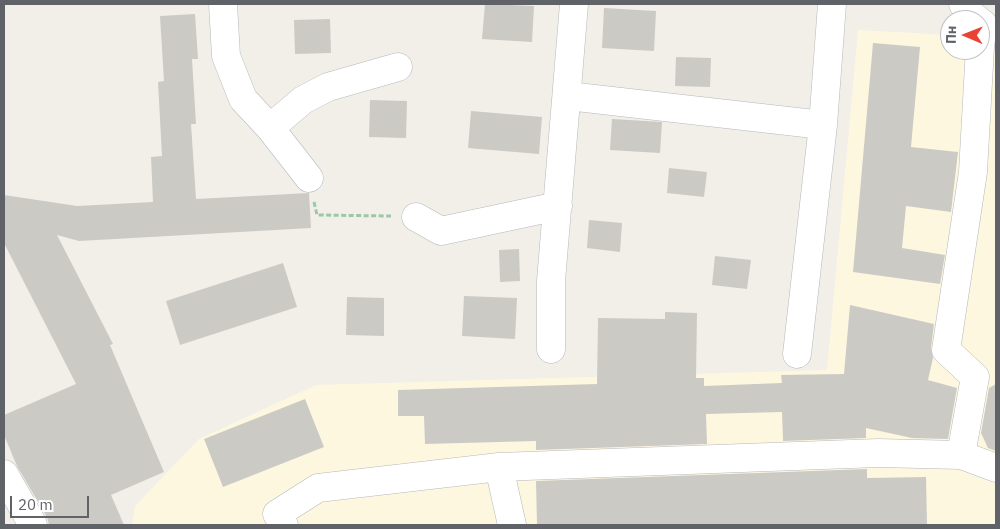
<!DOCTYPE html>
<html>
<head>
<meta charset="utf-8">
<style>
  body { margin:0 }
  #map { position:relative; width:1000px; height:529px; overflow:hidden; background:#f1efe8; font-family:"IBM Plex Sans",sans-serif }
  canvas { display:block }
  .frame { position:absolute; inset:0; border:5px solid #5f6368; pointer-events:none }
  .north { position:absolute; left:940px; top:10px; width:50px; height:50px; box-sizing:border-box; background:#fff; border:1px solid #bfc1c3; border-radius:50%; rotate:271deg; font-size:14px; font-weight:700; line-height:20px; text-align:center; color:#5f6368 }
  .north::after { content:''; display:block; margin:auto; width:18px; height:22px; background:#ea4335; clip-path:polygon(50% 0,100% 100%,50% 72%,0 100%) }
  .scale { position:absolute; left:10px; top:496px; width:79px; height:22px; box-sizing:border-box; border:2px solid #5f6368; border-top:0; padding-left:6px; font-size:15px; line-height:18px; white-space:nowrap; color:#5f6368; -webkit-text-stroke:4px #fff; paint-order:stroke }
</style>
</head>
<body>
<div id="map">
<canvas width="1000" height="529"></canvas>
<div class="frame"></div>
<div class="north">Пн</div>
<div class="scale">20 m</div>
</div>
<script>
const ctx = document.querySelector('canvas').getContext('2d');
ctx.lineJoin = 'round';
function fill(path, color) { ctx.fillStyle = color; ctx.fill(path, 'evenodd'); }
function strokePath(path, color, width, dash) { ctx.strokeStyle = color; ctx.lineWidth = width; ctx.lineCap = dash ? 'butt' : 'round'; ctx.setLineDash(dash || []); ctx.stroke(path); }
fill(new Path2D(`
  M858 30 950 35V50H980V46L996 53V525H132L135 506 199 439 316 385 827 370Z`), '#fef7e0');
fill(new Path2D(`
  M485 4 534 6 532 42 482 39Z
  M604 8 656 11 654 51 602 48Z
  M195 14 198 59H192L196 124H191L196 199 309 193 311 228 79 241 57 235 113 344 110 345 164 472 111 495 124 525H49L47 517 17 466 4 435V415L76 384 4 243V195L77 206 153 202 151 157 162 156 158 82 164 81 160 16Z
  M330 19 331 53 295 54 294 20Z
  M873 43 920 47 911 147 958 152 951 212 906 206 902 248 945 255 940 284 853 272Z
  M676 57 711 58 710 87 675 86Z
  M370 100 407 101 406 138 369 137Z
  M471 111 542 117 539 154 468 148Z
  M612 119 662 122 660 153 610 150Z
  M669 168 707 172 704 197 667 193Z
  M589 220 622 223 620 252 587 248Z
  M519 249 520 281 500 282 499 250Z
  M715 256 751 260 747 289 712 285Z
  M283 263 297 307 180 345 166 301Z
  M464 296 517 298 515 339 462 336Z
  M347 297 384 298V336L346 335Z
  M850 305 934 324 931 348 933 358 928 380 957 388 948 439 912 438 866 428V438L783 441 782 412 706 414 707 444 536 450V441L425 444 424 416H398V390L597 384 598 318 665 319V312L697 313 696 378H704V386L782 383 781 375 844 374Z
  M996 384V451L988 448 981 433 989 388Z
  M305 399 324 447 223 487 204 439Z
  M867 469V478L926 477 927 525H537L536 481Z`), '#cccac5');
const minor = new Path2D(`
  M223 4 226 56 243 99 270 128 309 178
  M963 4 970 14 978 20
  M568 96 823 125
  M270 128 303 100 328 87 398 67
  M416 217 441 231 558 206
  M551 349V281L574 4
  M797 354 823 125 832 4
  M961 455 996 468
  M4 474 33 525
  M284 525 277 514 318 488 499 467
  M512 525 499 467 878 453 961 455 975 377 946 350 973 172 980 47 983 24`);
strokePath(minor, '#b5b8bc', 29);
strokePath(new Path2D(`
  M314 202 317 215 391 216`), '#9cc7a9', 3, [5, 2.5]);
strokePath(minor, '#fff', 28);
</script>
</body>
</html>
